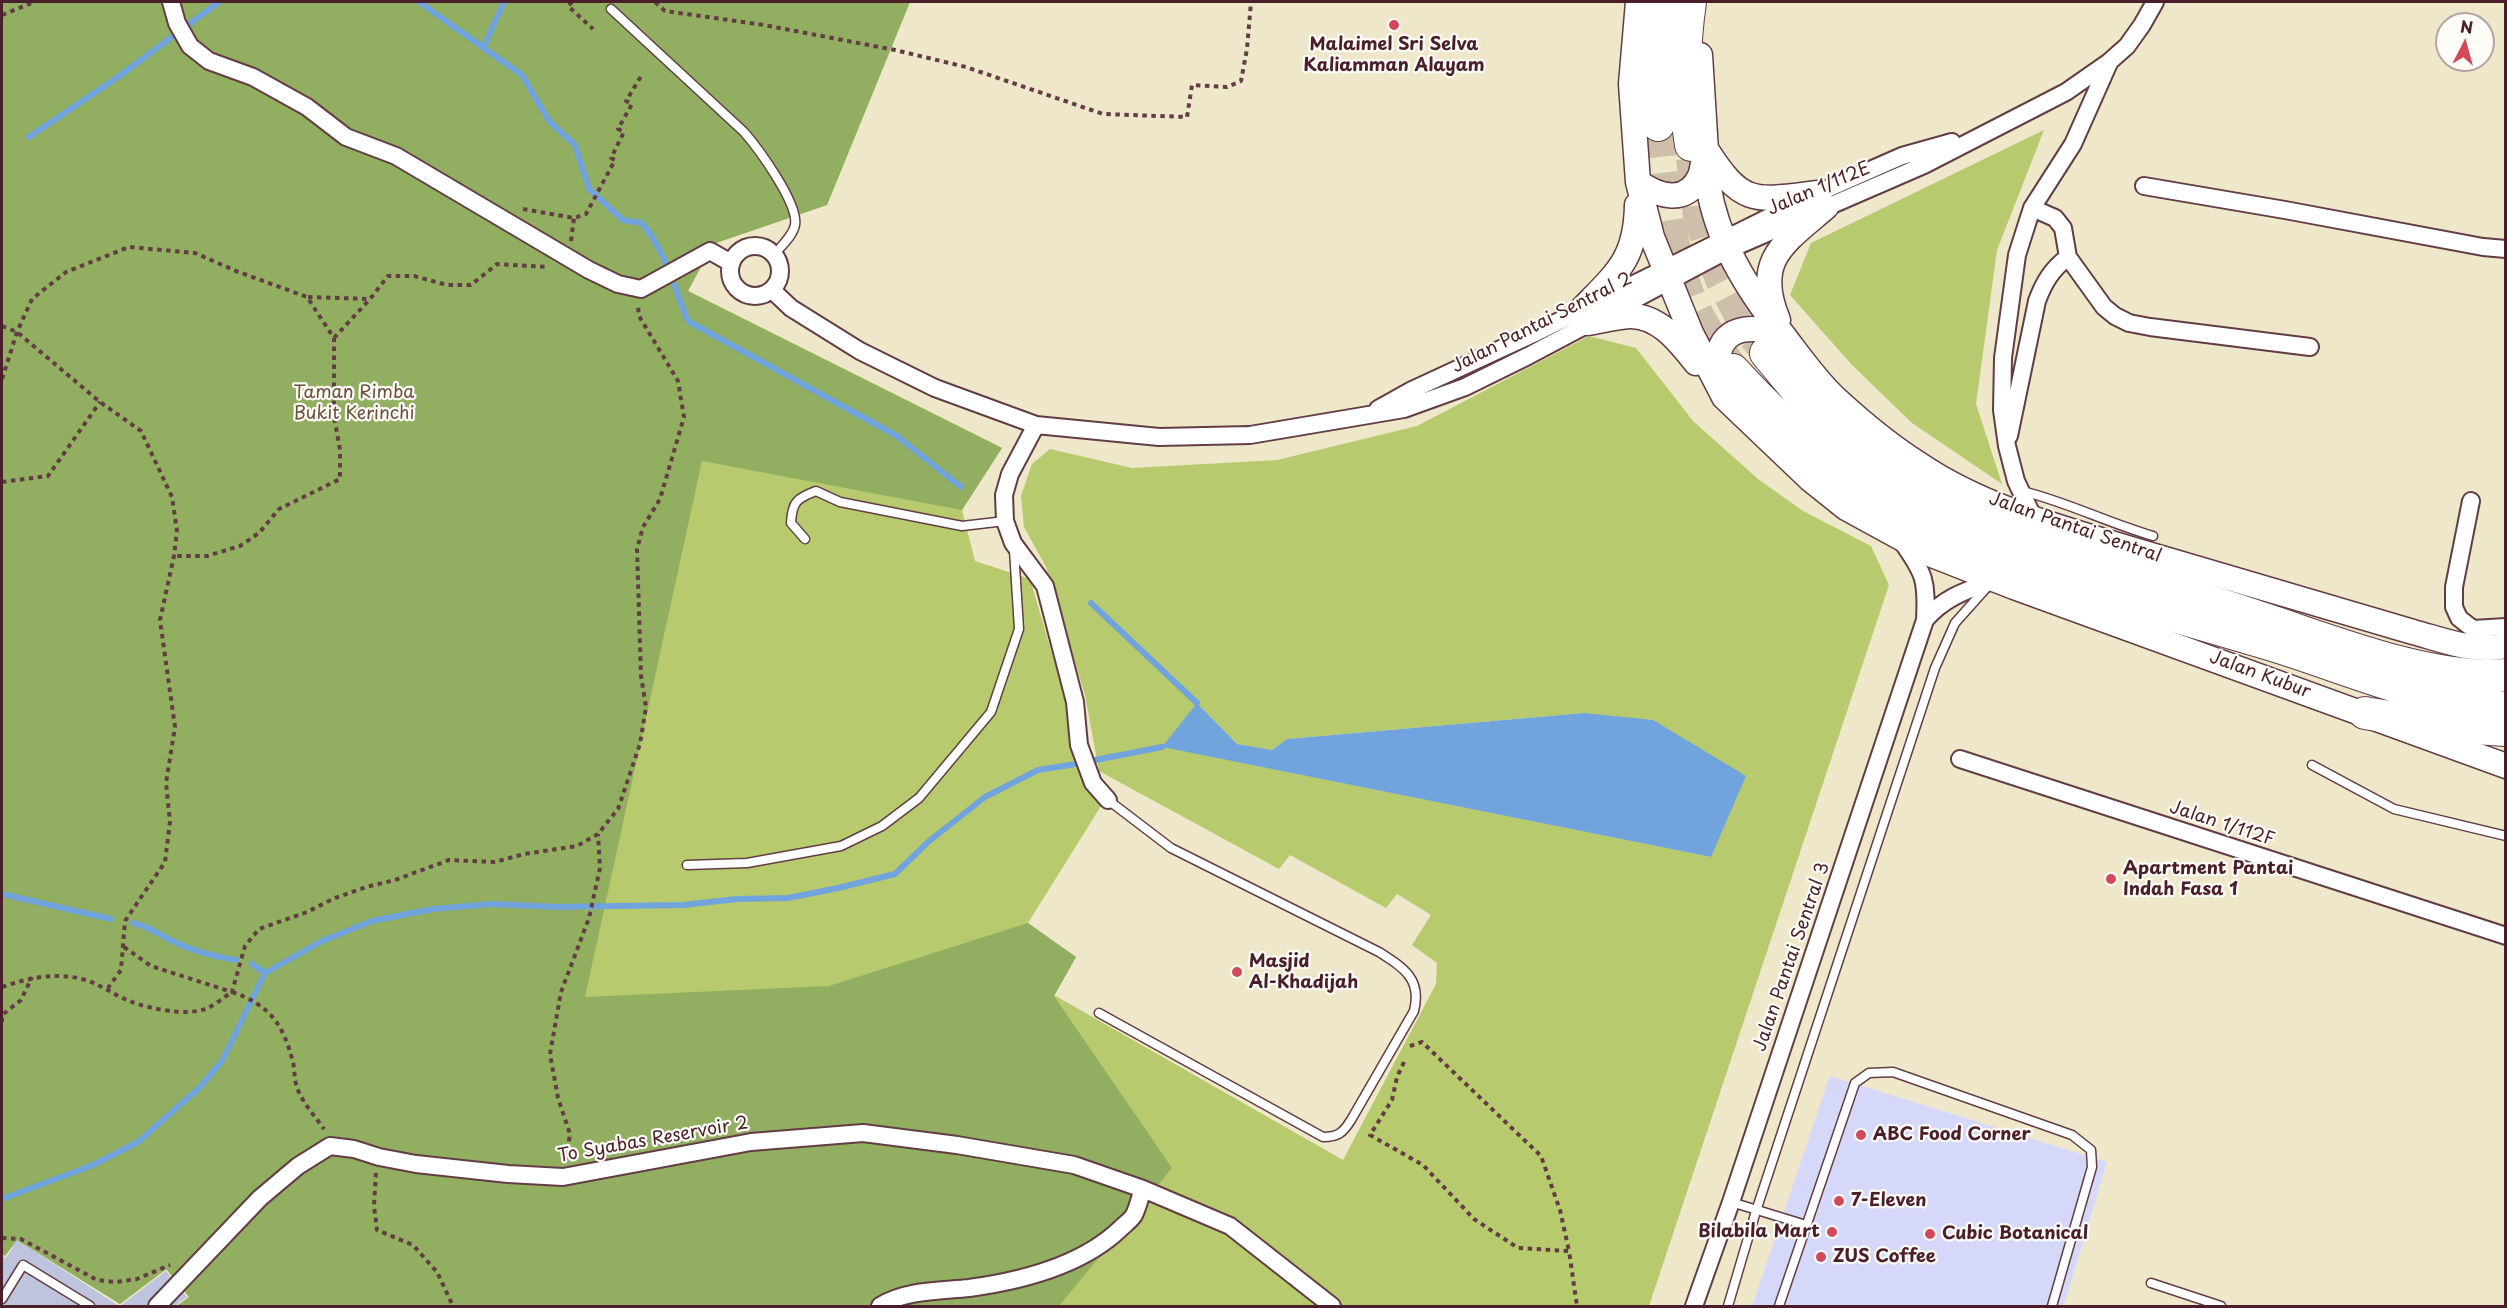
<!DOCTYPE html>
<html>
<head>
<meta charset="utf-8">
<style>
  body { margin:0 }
  #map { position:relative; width:2507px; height:1308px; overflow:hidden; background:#eee7ca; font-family:"Playpen Sans",sans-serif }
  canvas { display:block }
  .frame { position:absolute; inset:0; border:3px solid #4a1f2b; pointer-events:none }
  .north { position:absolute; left:2435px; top:12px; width:60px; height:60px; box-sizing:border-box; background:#fdfcf7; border:2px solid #b5a4a5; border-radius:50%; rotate:6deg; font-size:16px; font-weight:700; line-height:24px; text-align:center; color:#4a1f2b }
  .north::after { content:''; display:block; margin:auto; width:21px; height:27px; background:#d1495b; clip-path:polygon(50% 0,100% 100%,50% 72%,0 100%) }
</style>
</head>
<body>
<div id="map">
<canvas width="2507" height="1308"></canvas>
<div class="frame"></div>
<div class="north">N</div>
</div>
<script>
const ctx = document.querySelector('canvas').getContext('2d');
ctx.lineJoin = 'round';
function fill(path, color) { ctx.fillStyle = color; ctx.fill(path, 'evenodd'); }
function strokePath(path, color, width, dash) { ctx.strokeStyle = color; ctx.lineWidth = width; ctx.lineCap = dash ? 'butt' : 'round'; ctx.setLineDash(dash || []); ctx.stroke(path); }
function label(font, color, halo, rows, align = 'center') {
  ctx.font = font + ' "Playpen Sans",sans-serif'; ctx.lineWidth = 4.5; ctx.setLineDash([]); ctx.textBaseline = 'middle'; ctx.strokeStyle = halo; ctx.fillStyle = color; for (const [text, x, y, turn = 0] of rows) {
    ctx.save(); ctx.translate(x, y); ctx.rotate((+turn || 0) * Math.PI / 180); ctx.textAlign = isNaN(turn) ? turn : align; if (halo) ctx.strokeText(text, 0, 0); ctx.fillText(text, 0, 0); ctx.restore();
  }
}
fill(new Path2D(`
  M1830 1076 2107 1162 2064 1306H1752Z`), '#d6d8f9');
fill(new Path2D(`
  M17 1240 119 1306H2V1256L6 1258Z
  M166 1271 187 1297 175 1306H120Z`), '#bec3de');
fill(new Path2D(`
  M2 2H910L827 205 713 244 688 291 1002 448 962 510 975 561 1030 579 1066 701 1072 744 1087 787 1101 806 1028 923 1076 957 1054 995 1343 1160 1436 984 1437 963 1412 945 1431 915 1397 894 1386 908 1290 855 1279 869 1099 771 1085 695 1046 567 1024 527 1021 496 1032 464 1050 449 1132 468 1277 460 1417 426 1589 336 1636 348 1693 421 1758 479 1803 511 1871 546 1889 585 1649 1306H177L189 1297 167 1269 120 1304 17 1240 5 1256 2 1254ZM1197 703 1237 744 1272 750 1287 739 1584 713 1711 857 1163 747Z
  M2044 130 1997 250 1976 404 2002 484 1912 423 1852 365 1790 295 1811 243Z`), '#b7ca6e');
fill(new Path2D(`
  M2 2H910L827 205 713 244 688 291 1002 448 962 510 702 461 585 997 829 986 1028 923 1076 957 1054 996 1172 1168 1059 1306H177L189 1297 166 1269 120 1304 17 1240 5 1256 2 1254Z`), '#91ae61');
fill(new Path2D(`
  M1197 703 1237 744 1272 750 1287 739 1584 713 1653 720 1746 776 1711 857 1162 747Z`), '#71a4dc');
strokePath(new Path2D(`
  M419 2 522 75 549 121 575 145 589 189 623 220 642 223C667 254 673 286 688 321L897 436 961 487
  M483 48 504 2
  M29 137 118 77 219 2
  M1091 603 1197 703
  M1095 760 1162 747
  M2 894 111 919
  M133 923C148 926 158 934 172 941 191 950 215 957 236 960
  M252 964 265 973
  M2 1199 93 1165 138 1142 199 1088 222 1061 265 973 322 941 372 921 433 909 492 904 557 907 683 905 737 899 788 898 838 888 895 874 928 842 985 797 1038 770 1076 764`), '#71a4dc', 6);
strokePath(new Path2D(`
  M1658 125C1664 178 1667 234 1685 285 1695 316 1715 343 1733 370
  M1692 158 1699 216 1720 277 1742 319 1766 352`), '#cdbfaa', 32, [32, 16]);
const service = new Path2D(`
  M611 9 744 132C758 148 799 204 795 225 793 236 781 246 774 255
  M2022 491C2067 502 2108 523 2153 536
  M805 539 791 523C792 502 797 498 816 491L840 502 962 526 1005 521
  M2312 765 2394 809 2506 836
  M687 865 747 863 841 846 882 826 919 798 991 712 1019 629 1014 550
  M1099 1013 1323 1137C1338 1137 1343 1133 1351 1120L1414 1011C1422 979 1404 968 1379 952L1171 848 1108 800
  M1731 1202 1806 1225
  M2151 1283 2221 1306
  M2 1299 23 1265 90 1306
  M1728 1306 1756 1211 1935 668 1955 623 1988 586
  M1779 1306 1855 1083 1869 1073 1893 1072 2072 1135 2091 1150 2092 1167 2052 1306`);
const minor = new Path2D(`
  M171 2 177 23 190 46 209 61 253 77 307 107 346 137 396 156 589 270 618 284 641 289 710 251 731 263
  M2144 186 2285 210 2483 247 2506 249
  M2032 208 2055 218 2063 228 2068 257 2104 307 2115 316 2129 323 2150 327 2310 347
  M730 271a25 25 0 1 1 50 0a25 25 0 1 1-50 0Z
  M772 290 791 308 860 351 935 388 1036 425 1159 437 1250 435 1404 409 1465 387 1528 356 1728 250 1924 165 2066 92 2109 62 2127 46 2142 25 2155 2
  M1378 409 1412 390 1533 334 1818 193 1902 156 1952 142
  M1036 425 1010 474 1004 495 1005 521 1013 543 1045 586 1075 702 1079 745 1093 783 1108 800
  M2009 436 2037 301C2044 282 2052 269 2068 257
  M2471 501 2454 587V607L2459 618 2473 629 2506 627
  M2034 519 2016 481 2007 446 2002 410 2003 358 2017 255 2032 208 2073 144 2109 63
  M1925 620C1944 597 1968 590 1995 580
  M1960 759 2506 936
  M157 1306 260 1198 298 1166 330 1146 354 1149 379 1157 416 1164 508 1174 563 1177 751 1142 863 1133 957 1145 1074 1165 1143 1189 1230 1226 1332 1306
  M880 1306C905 1290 940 1291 969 1288 1021 1281 1083 1265 1121 1228 1125 1224 1131 1220 1134 1215 1138 1207 1140 1197 1143 1189
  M1694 1306 1731 1202 1925 620C1927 581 1925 574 1902 542`);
const secondary = new Path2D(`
  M1638 2 1631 84 1638 182 1652 237 1691 333 1724 397 1811 480 1846 508 1932 555 2014 587 2506 766
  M1700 55 1708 183C1716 239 1746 287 1780 331 1798 354 1814 378 1835 398 1861 422 1890 446 1920 465 1984 508 2062 528 2134 550 2227 578 2320 605 2413 632 2443 640 2474 653 2506 646
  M1706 149C1742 206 1754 201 1818 193
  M1638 182C1658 196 1686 206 1700 176 1702 171 1703 163 1704 157
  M1583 308C1618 272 1636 258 1637 205
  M1778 320C1753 260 1784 243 1826 207
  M1587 323C1601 321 1615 317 1629 316 1659 315 1679 342 1696 363
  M1721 383C1720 375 1717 366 1718 358 1722 322 1760 326 1784 336`);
const motorway = new Path2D(`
  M1690 2C1683 50 1683 97 1691 145
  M1658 125V22L1661 2
  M1766 353C1807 403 1846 452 1903 484 1946 508 1994 526 2040 543 2111 569 2183 592 2255 616 2327 639 2431 682 2506 675
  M1733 370C1794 436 1860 496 1942 535 1963 546 1987 553 2010 562 2095 594 2182 618 2269 644 2348 668 2423 703 2506 708
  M2365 713 2443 726 2506 730`);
strokePath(service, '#633d43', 11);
strokePath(minor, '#633d43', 20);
strokePath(secondary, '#633d43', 27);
strokePath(motorway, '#633d43', 34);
strokePath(new Path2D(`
  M572 2 568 6 593 29
  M655 2 665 11 764 25 895 50 966 67 1103 114 1187 117 1192 85 1227 87 1241 81 1247 49 1251 2
  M2 15 34 2
  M523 209 574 218 586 214 615 160 611 158 624 132 618 129 632 104 626 101 643 73
  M571 241 574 218
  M308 297 370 299 388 276H414L447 285H471L497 264 547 267
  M2 326 17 332 100 402 141 431 172 497 177 531 174 556 160 620 175 727 166 783 170 822 165 862 125 921 121 970 108 988
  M334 338 370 299
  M2 379 17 332 32 299 66 272 129 247 195 253 236 271 307 297 334 338V416L340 450V479L279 509 259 533 240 546 207 556H174
  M2 482 48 476 100 402
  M124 947 151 966 232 992 245 946 259 929 307 912 335 898 366 887 395 880 449 860 495 862 524 854 577 846 598 834 618 809 640 744 646 707 641 676 637 549 643 527 660 499 684 417 678 381 639 316 638 307
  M2 987C29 978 54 972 82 979 101 984 115 996 132 1002 150 1009 187 1016 205 1009 214 1006 224 997 232 992 270 1005 283 1024 293 1062 295 1071 294 1082 298 1090 304 1105 315 1116 324 1129
  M2 1022V1015L21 1000 32 977
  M1410 1046 1422 1042 1541 1156 1560 1210 1569 1251
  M1404 1062 1397 1077 1392 1100 1370 1135 1423 1165 1474 1219 1518 1248 1569 1251 1577 1306
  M566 1159 570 1134 558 1098 550 1054 561 992 589 918 600 868 598 834
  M376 1173 374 1206 377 1230 413 1245 437 1272 453 1306
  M2 1238 21 1239 97 1280 116 1282 137 1279 170 1265`), '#633d43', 4, [4.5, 4.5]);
strokePath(service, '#fff', 8);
strokePath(minor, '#fff', 16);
strokePath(secondary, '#fff', 24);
strokePath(motorway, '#fff', 32);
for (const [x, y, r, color] of [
  [1394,25,6,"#d1495b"],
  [2111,879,6,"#d1495b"],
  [1237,972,6,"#d1495b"],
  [1861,1135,6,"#d1495b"],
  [1839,1201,6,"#d1495b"],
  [1832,1232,6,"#d1495b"],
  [1930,1234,6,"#d1495b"],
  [1821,1257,6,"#d1495b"]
]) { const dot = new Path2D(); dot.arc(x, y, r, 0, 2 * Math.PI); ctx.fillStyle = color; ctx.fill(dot); strokePath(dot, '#fdfcf7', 2); }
label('bold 18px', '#4a1f2b', '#fdfcf7', [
  ["Malaimel Sri Selva",1394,45,"center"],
  ["Kaliamman Alayam",1394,66,"center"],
  ["Apartment Pantai",2123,869],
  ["Indah Fasa 1",2123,890],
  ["Masjid",1249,962],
  ["Al-Khadijah",1249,983],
  ["ABC Food Corner",1873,1135],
  ["7-Eleven",1851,1201],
  ["Bilabila Mart",1820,1232,"right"],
  ["Cubic Botanical",1942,1234],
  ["ZUS Coffee",1833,1257]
], 'left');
label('18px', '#4a1f2b', '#fdfcf7', [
  ["Jalan 1/112E",1819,189,-23],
  ["Jalan Pantai Sentral 2",1542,323,-27],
  ["Jalan Pantai Sentral",2075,528,19],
  ["Jalan Kubur",2260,675,20],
  ["Jalan 1/112F",2222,824,18],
  ["Jalan Pantai Sentral 3",1792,957,-71],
  ["To Syabas Reservoir 2",653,1140,-10]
]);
label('18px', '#6b523f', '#fdfcf7', [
  ["Taman Rimba",354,393],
  ["Bukit Kerinchi",354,414]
]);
</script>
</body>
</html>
